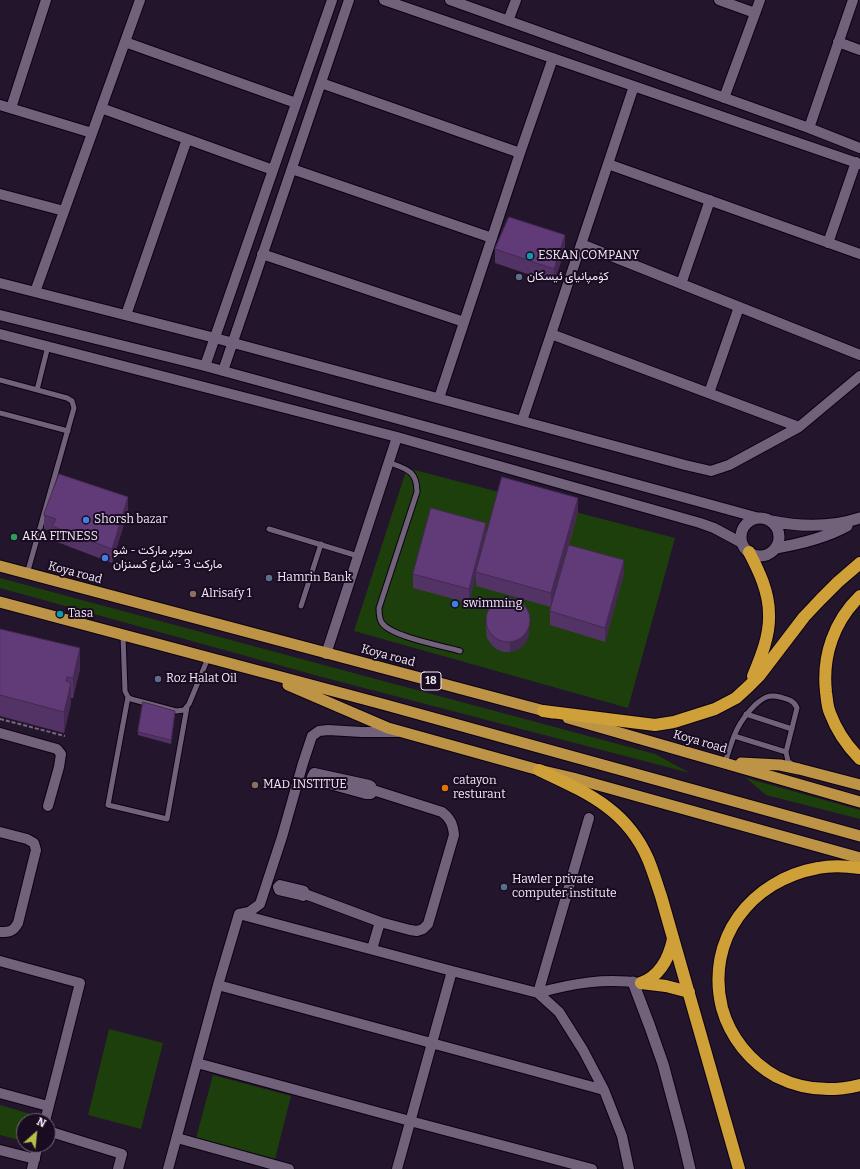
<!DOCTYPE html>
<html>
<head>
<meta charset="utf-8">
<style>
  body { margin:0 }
  #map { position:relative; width:860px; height:1169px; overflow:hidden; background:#23152b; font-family:Bitter,serif }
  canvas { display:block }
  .north { position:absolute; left:16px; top:1113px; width:40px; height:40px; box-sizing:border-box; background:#190c21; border:1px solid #706578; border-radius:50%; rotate:27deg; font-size:11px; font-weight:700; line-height:16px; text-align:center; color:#f3eafa }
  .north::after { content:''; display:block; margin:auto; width:14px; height:18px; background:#b6c148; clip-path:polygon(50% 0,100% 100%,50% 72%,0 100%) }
</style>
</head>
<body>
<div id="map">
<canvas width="860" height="1169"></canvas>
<div class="north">N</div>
</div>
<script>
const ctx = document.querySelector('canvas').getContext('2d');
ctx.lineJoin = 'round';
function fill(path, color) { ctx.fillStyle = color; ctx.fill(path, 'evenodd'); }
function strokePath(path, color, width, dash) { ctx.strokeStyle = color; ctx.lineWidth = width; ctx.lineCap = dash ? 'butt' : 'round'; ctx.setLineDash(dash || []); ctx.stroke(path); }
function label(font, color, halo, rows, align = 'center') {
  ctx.font = font + ' Bitter,Vazirmatn,serif'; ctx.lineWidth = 4; ctx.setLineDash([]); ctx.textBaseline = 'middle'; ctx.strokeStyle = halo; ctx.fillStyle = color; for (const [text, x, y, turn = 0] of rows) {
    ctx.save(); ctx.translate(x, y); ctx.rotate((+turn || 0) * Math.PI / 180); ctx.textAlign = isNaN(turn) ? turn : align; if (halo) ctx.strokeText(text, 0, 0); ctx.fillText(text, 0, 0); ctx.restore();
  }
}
fill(new Path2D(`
  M407 468 675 538 628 708 354 631Z
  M0 578 655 754 690 773 322 677 0 588Z
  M746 778 860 810V819L766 795Z
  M109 1029 163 1043 141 1129 88 1115Z
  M213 1075 291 1096 275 1159 196 1138Z
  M0 1105 34 1115 33 1121H24V1141L0 1135Z`), '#1d3f0c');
const service = new Path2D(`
  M0 380 67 398 72 401 74 408 27 574
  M37 390 48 346
  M0 413 68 431
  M388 462C406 469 417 470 417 492L379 608C379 613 379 619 382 623 392 637 443 646 460 651
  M269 529 358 556
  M301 606 321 544
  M123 636 125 691 128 697 131 699 176 711 184 710 189 704 208 658
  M128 697 108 805 167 819 187 707
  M746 714 792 729
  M734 736 786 752
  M725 763C733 738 736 724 755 705 763 698 768 694 780 697 787 699 794 700 797 708L786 752 788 761 793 765`);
const minor = new Path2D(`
  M384 0 860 164
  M450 0 809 128 860 148
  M719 0 755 13
  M508 21 516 0
  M125 42 296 103
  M838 42 860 50
  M321 83 520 153
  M724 98 760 0
  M0 105 92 133
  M11 108 46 0
  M101 108 273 170
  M809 128 853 0
  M608 164 860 254
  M292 169 492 238
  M0 194 64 211
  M828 243 856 162
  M581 244 860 355
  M262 254 464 322
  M0 283 215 338 685 465 711 471 729 465 799 427 860 376
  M681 284 710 200
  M35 292 140 0
  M0 315 205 366 759 518
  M126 315 187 139
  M0 334 397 437 700 523 714 528 742 543
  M551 334 799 427
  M205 366 332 0
  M223 371 349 0
  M709 393 739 307
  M439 398 520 153 553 58
  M522 421 634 86
  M326 654 397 437
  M0 733 57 749 61 754 59 767 48 806
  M314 773 369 785 371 786 373 790 371 794H366L315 780 312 777Z
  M0 832 27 839 34 843 36 850 18 923C13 932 9 932 0 932
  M280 885 301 890 304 891 305 894 303 896 301 895 279 890 278 887Z
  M305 894 380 922 410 930 417 931 423 929 428 924 454 835C453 824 450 818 442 812L373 790
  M239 914 452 971 538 993 559 1012 583 1050 604 1090 622 1136 629 1169
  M239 914 249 912 260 904 282 837 303 763 312 736 319 731 328 730 362 732H397
  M372 949 380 922
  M0 961 80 983 45 1121
  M218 985 604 1090
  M538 993 589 818
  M538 993C573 983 605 978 641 983
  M197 1063 410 1121 592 1169
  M0 1093 48 1106
  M48 1131 122 1154 118 1169
  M177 1138 289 1169
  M0 1150 35 1159
  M32 1169 38 1145
  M168 1169 218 985 239 914
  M397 1169 452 971`);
const tertiary = new Path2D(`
  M741 537a19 19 0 1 1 38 0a19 19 0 1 1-38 0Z
  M771 521C801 527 830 528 860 518
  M776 548C800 544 825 538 847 526
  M633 982 650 1027 663 1064 682 1135 690 1169`);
const trunk = new Path2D(`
  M0 566 552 713
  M0 602 386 705 860 836
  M288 685 388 728 539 770 573 778 860 858
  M568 718 860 802
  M741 763 780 765 799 769 860 785`);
const motorway = new Path2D(`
  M749 552C759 571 769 592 769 614 770 635 761 657 753 676
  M860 596C834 621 822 656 826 692 827 699 827 706 830 713 836 729 847 746 860 759
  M543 711 655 725 674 722 715 709 736 698 749 686 759 676 804 617 821 599 838 582 860 563
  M539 770C585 792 626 808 648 859 653 871 657 884 661 896L739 1169
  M860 868C846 866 832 865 818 868 751 880 705 939 722 1008 730 1037 750 1062 777 1077 803 1090 832 1092 860 1085
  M641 983C660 976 669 958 673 939
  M641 983 666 986 689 992`);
strokePath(service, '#0c0213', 7);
strokePath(minor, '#0c0213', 12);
strokePath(tertiary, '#0c0213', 13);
strokePath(trunk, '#0c0213', 13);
strokePath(motorway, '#0c0213', 14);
strokePath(new Path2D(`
  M0 719 65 736`), '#75697c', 2, [4, 2]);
strokePath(service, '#71617b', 5);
strokePath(minor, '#71617b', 10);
strokePath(tertiary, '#71617b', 11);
strokePath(trunk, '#bd9446', 11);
strokePath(motorway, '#d0a038', 12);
fill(new Path2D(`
  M495 249H565L554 283 495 263Z
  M128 511 112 563 52 540V531L44 529V515Z
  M578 512 569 545 624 574 605 642 550 625V611L551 607 476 586V576L469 603 413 588V574L486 535Z
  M486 620 529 634 527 640 523 646 517 650 510 652H503L496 649 491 644 487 638 486 630Z
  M0 629 80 669 73 698H71V703L64 733 0 716Z
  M175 714 171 744 138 735V732Z`), '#533366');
fill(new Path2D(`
  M565 235V249L554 283V269Z
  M128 497V511L112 563V549Z
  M578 498V512L551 607V593Z
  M486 523V537L476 572V576L469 603V589Z
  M624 560V574L605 642V628Z
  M529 623V634L527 640 523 646 517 650 510 652V641Z
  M80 648V669L73 698V678Z
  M67 677V697L71 683V703L64 733V712Z
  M175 711V714L171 744V740Z`), '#442953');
const building = new Path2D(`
  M509 217 565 235 554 269 495 249Z
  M59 474 128 497 112 549 52 526 56 519 44 515Z
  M502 477 578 498 551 593 476 572Z
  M431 508 486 523 469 589 413 574Z
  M569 545 624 560 605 628 550 611Z
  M486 620a22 22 0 1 1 44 0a22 22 0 1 1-44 0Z
  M0 629 80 648 73 678 67 677 66 681 71 683 64 712 0 695Z
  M143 702 175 711 171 740 138 732Z`);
fill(building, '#613b77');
strokePath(building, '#442953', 1);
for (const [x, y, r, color] of [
  [530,256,4,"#0f9aa8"],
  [519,277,4,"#5c6f8a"],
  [86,520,4,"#3f7fe0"],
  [14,537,4,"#2e9e5b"],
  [105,558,4,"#3f7fe0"],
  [269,578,4,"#5c6f8a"],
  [193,594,4,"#8d6e63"],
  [455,604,4,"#3f7fe0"],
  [60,614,4,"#0f9aa8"],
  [158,679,4,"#5c6f8a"],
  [255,785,4,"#8d6e63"],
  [445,788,4,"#e8710a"],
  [504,887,4,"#5c6f8a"]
]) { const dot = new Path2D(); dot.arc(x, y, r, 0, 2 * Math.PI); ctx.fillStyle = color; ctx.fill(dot); strokePath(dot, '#190c21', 1.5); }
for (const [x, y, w] of [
  [431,681,20]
]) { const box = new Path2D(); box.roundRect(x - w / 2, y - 9, w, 18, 3); ctx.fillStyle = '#190c21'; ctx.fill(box); strokePath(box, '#f3eafa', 1); }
label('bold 11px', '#f3eafa', null, [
  ["18",431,681]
]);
label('12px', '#f3eafa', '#190c21', [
  ["ESKAN COMPANY",538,256],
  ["کۆمپانیای ئیسکان",527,277],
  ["Shorsh bazar",94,520],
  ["AKA FITNESS",22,537],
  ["سوبر ماركت - شو",113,551],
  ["ماركت 3 - شارع كسنزان",113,565],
  ["Hamrin Bank",277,578],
  ["Alrisafy 1",201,594],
  ["swimming",463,604],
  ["Tasa",68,614],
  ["Roz Halat Oil",166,679],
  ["catayon",453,781],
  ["resturant",453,795],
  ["MAD INSTITUE",263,785],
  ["Hawler private",512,880],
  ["computer institute",512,894]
], 'left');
label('12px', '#f3eafa', '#190c21', [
  ["Koya road",75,573,15],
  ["Koya road",388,656,15],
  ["Koya road",700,742,16]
]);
</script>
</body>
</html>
